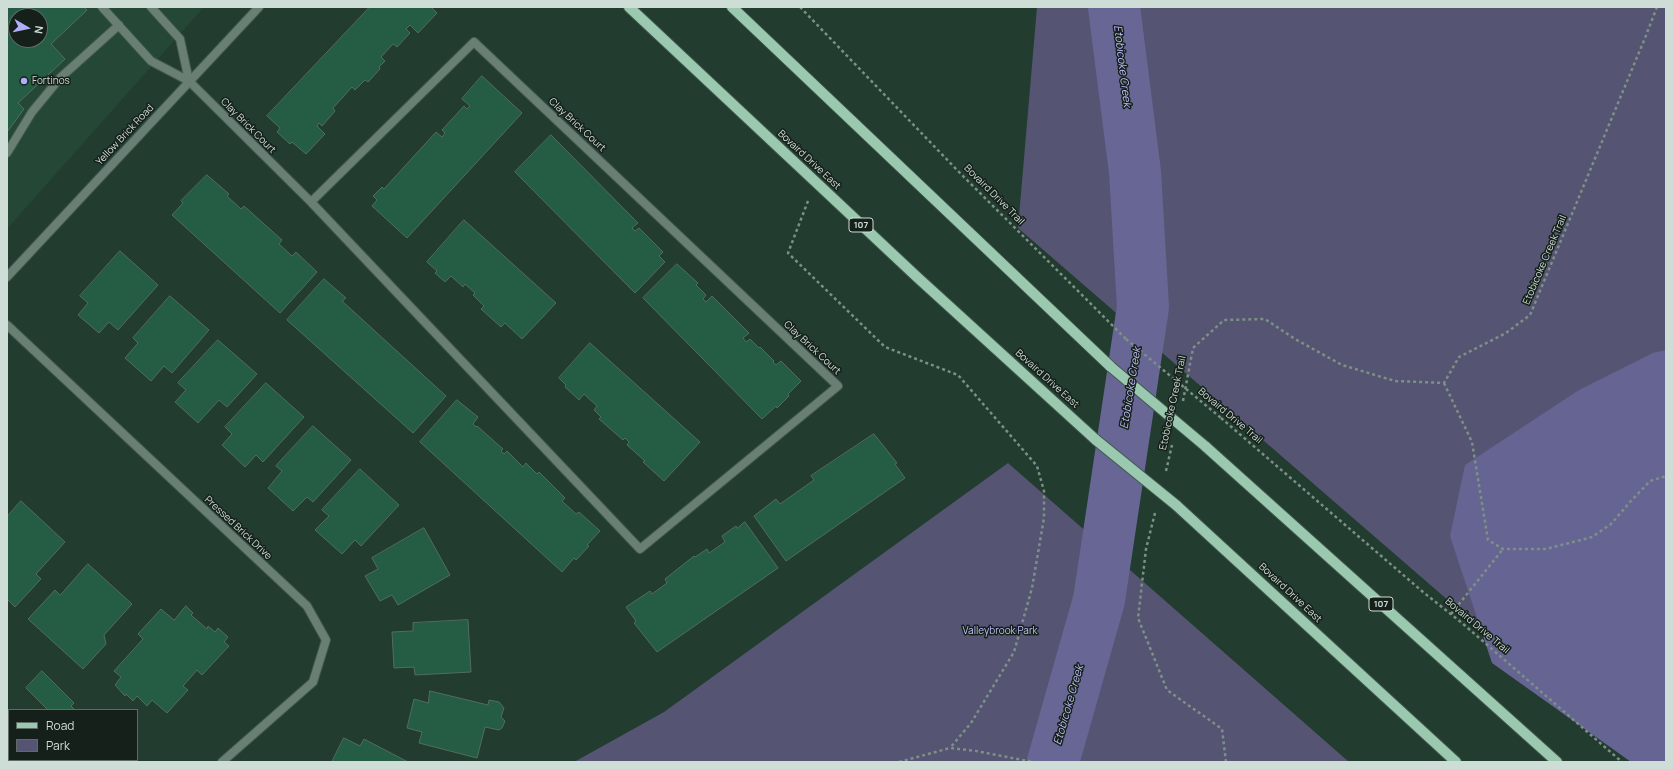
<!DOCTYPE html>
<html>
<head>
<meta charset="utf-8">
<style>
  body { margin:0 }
  #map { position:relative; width:1673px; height:769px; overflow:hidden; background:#223c2f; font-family:Manrope,sans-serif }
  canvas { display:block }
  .frame { position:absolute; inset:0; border:8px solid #ceddd5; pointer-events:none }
  .legend { position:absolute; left:8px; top:709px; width:130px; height:52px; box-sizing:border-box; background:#15201a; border:1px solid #5f6c65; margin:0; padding:5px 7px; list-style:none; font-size:12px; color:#ceddd5 }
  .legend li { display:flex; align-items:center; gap:8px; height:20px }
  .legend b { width:20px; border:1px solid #5f6c65 }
  .north { position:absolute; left:8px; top:8px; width:40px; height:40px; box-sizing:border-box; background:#15201a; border:1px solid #5f6c65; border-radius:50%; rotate:99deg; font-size:11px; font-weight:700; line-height:16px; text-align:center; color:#ceddd5 }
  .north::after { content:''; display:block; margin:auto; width:14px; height:18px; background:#b0aefa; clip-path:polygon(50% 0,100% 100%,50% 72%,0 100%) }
</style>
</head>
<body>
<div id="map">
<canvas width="1673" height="769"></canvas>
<div class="frame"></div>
<ul class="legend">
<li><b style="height:5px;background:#9ac9b0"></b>Road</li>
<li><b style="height:11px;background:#555473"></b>Park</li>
</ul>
<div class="north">N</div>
</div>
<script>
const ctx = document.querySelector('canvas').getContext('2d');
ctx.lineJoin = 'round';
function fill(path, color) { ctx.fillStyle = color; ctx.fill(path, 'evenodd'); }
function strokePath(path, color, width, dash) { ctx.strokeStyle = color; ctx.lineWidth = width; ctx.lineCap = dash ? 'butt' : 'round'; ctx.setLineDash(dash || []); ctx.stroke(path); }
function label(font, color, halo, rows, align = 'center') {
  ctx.font = font + ' Manrope,sans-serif'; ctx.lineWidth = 3; ctx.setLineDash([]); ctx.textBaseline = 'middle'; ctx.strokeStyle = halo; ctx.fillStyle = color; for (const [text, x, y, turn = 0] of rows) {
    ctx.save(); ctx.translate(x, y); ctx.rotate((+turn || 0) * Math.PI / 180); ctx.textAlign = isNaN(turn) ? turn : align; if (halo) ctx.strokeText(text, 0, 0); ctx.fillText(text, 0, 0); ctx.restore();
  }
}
fill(new Path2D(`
  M7 7H204L7 229ZM16 16H40V40H16Z`), '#254736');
fill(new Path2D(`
  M1037 7H1666V762L1576 711 1018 228Z
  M1008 463 1349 762H574L664 712Z`), '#555473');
fill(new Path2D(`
  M1666 350V762H1631L1492 663 1450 536 1465 465 1579 390 1653 353Z`), '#666492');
strokePath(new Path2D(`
  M1053 762 1099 600 1143 307 1135 172 1114 7`), '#686694', 52);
const building = new Path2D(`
  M7 7H84L87 10 51 44 65 59 18 103 24 109 7 132ZM16 16H40V40H16Z
  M370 7H431L437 13 418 33 410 25 406 29 410 33 397 47 393 44 381 57 385 61 379 67 380 69 368 82 365 80 355 90 352 87 333 108 335 111 322 126 319 123 317 126 325 134 306 154 292 142 290 144 277 132 280 128 267 116Z
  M482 76 522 113 407 238 372 206 377 200 373 196 382 187 384 189 436 132 442 137 445 133 442 130 464 106 467 109 470 106 462 99Z
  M551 135 638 223 632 228 635 231 639 228 663 252 659 256 665 262 635 293 515 172Z
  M207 175 229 194 227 196 241 209 244 206 282 240 279 244 292 256 296 252 317 272 280 313 172 215 183 203 181 201Z
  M464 220 556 303 522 339 505 323 501 327 481 309 484 306 473 295 475 293 465 284 463 287 451 276 445 282 435 273 437 271 427 262Z
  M120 251 158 285 118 330 109 322 99 333 78 315 88 303 80 296Z
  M677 264 698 283 696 285 706 295 703 299 706 302 712 296 749 333 743 338 746 342 750 339 759 348 760 347 774 361 773 362 776 365 781 361 801 381 788 394 789 396 777 408 776 406 762 419 643 298Z
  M324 279 346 298 342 301 446 396 413 433 287 320Z
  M170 296 209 330 172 373 164 366 151 381 125 358 138 343 133 338Z
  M218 340 257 374 227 407 219 400 198 423 175 402 186 390 178 383Z
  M590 343 700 442 664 481 643 462 645 461 627 445 629 442 625 438 623 440 599 419 601 417 594 410 597 406 584 394 579 400 565 387 566 385 559 378Z
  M266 383 304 417 263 462 256 455 245 467 222 445 232 434 225 427Z
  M457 400 478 417 473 424 476 427 477 426 503 449 501 451 504 454 507 451 523 467 526 463 537 474 539 472 565 498 562 501 576 514 579 512 600 531 587 545 589 546 576 560 574 558 562 572 420 442Z
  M313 426 351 460 313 502 307 497 293 511 268 488 282 471 276 466Z
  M874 434 897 463 895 464 905 478 786 561 754 516 776 499 780 504 814 480 811 476Z
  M360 469 399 505 361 546 355 540 342 554 315 530 329 516 322 510Z
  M21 501 65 542 36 574 41 579 15 607 7 599V517Z
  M745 522 778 568 657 652 634 623 636 621 626 607 650 591 652 594 667 583 665 579 694 556 695 557 707 549 709 553 725 542 722 536 736 526 737 528Z
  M424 528 450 575 398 605 392 595 380 601 365 576 378 569 372 558Z
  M88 564 132 604 104 635 106 644 83 669 28 619 55 590 60 595Z
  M186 606 193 613 191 615 207 629 208 626 215 632 218 628 228 637 224 642 229 646 202 675 197 670 183 686 188 690 167 713 152 700 147 706 137 696 133 701 126 694 125 696 115 685 121 677 114 671 143 639 138 634 161 609 174 620Z
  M468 620 471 672 415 675 414 667 394 668 392 632 413 631V623Z
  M42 671 74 703 71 706 75 710H48L26 688Z
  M430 691 488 705 489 700 499 702 504 708 501 717 505 721 502 728 499 730 485 727 477 758 419 743 422 732 407 728 414 699 428 703Z
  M344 738 360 746 364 739 408 762H332Z
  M9 749V760H23L25 762H7V751Z
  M51 760H112L114 762H53Z`);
fill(building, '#255c44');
strokePath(building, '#526d5f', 1);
const service = new Path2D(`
  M102 7 151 61 189 81
  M151 7 180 39 189 81
  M7 153 32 112 60 78 119 25`);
const minor = new Path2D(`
  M189 81 311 202 640 549 838 386 474 42 311 202
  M7 277 259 7
  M7 325 307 606 326 640 313 682 222 762`);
const primary = new Path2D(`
  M629 7 917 277 1096 440
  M732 7 1111 367
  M1205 446 1557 762
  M1176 505 1456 762`);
strokePath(service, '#41594d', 10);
strokePath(minor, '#41594d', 10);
strokePath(primary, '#41594d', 12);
strokePath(new Path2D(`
  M800 7 958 171 1126 339
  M808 201 788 253 885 347 958 375 1037 466 1044 491V518L1032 588 1014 652 971 723 950 748
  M1444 383 1472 442 1488 540 1503 549H1546L1592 537 1611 524 1630 502 1650 481 1666 476
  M1183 401 1193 348 1224 320 1265 319 1295 339 1342 365 1395 381 1444 383 1459 357 1506 333 1530 315 1645 38 1657 7
  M1221 418 1423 592 1462 623 1622 762
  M1166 471 1172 445
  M1155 513 1146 549 1138 618 1167 690 1222 729 1226 762
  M1451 614 1503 549
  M899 762 950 748 976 751 1033 762`), '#7c9186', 2.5, [3, 3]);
strokePath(service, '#697f73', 8);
strokePath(minor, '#697f73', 8);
strokePath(primary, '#9ac9b0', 10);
const primaryBridge = new Path2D(`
  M1111 367 1205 446
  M1096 440 1176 505`);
strokePath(primaryBridge, '#41594d', 12, []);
strokePath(new Path2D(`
  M1126 339 1221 418`), '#7c9186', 2.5, [3, 3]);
strokePath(primaryBridge, '#9ac9b0', 10);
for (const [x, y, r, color] of [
  [24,81,4,"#b0aefa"]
]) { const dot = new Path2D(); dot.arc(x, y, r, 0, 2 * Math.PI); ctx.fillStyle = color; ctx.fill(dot); strokePath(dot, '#15201a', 1.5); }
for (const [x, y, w] of [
  [861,225,24],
  [1381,604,24]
]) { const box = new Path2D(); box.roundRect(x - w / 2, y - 7, w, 14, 3); ctx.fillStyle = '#15201a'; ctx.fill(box); strokePath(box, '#ceddd5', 1); }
label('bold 9px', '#ceddd5', null, [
  ["107",861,225],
  ["107",1381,604]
]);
label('10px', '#ceddd5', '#15201a', [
  ["Fortinos",32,81]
], 'left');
label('10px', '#ceddd5', '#15201a', [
  ["Clay Brick Court",577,125,43],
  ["Clay Brick Court",248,126,45],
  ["Yellow Brick Road",125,135,-47],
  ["Bovaird Drive East",809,160,43],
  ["Bovaird Drive Trail",994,195,45],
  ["Etobicoke Creek Trail",1545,260,-67],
  ["Clay Brick Court",812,348,43],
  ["Bovaird Drive East",1047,379,42],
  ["Etobicoke Creek Trail",1173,403,-78],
  ["Bovaird Drive Trail",1230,416,40],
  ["Pressed Brick Drive",238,528,43],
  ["Bovaird Drive East",1290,593,43],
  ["Bovaird Drive Trail",1477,626,40]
]);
label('10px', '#c1c0fa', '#15201a', [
  ["Valleybrook Park",1000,631]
]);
label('italic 11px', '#bfbef8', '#15201a', [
  ["Etobicoke Creek",1122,66,83],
  ["Etobicoke Creek",1131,388,-81],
  ["Etobicoke Creek",1069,705,-74]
]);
</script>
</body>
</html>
